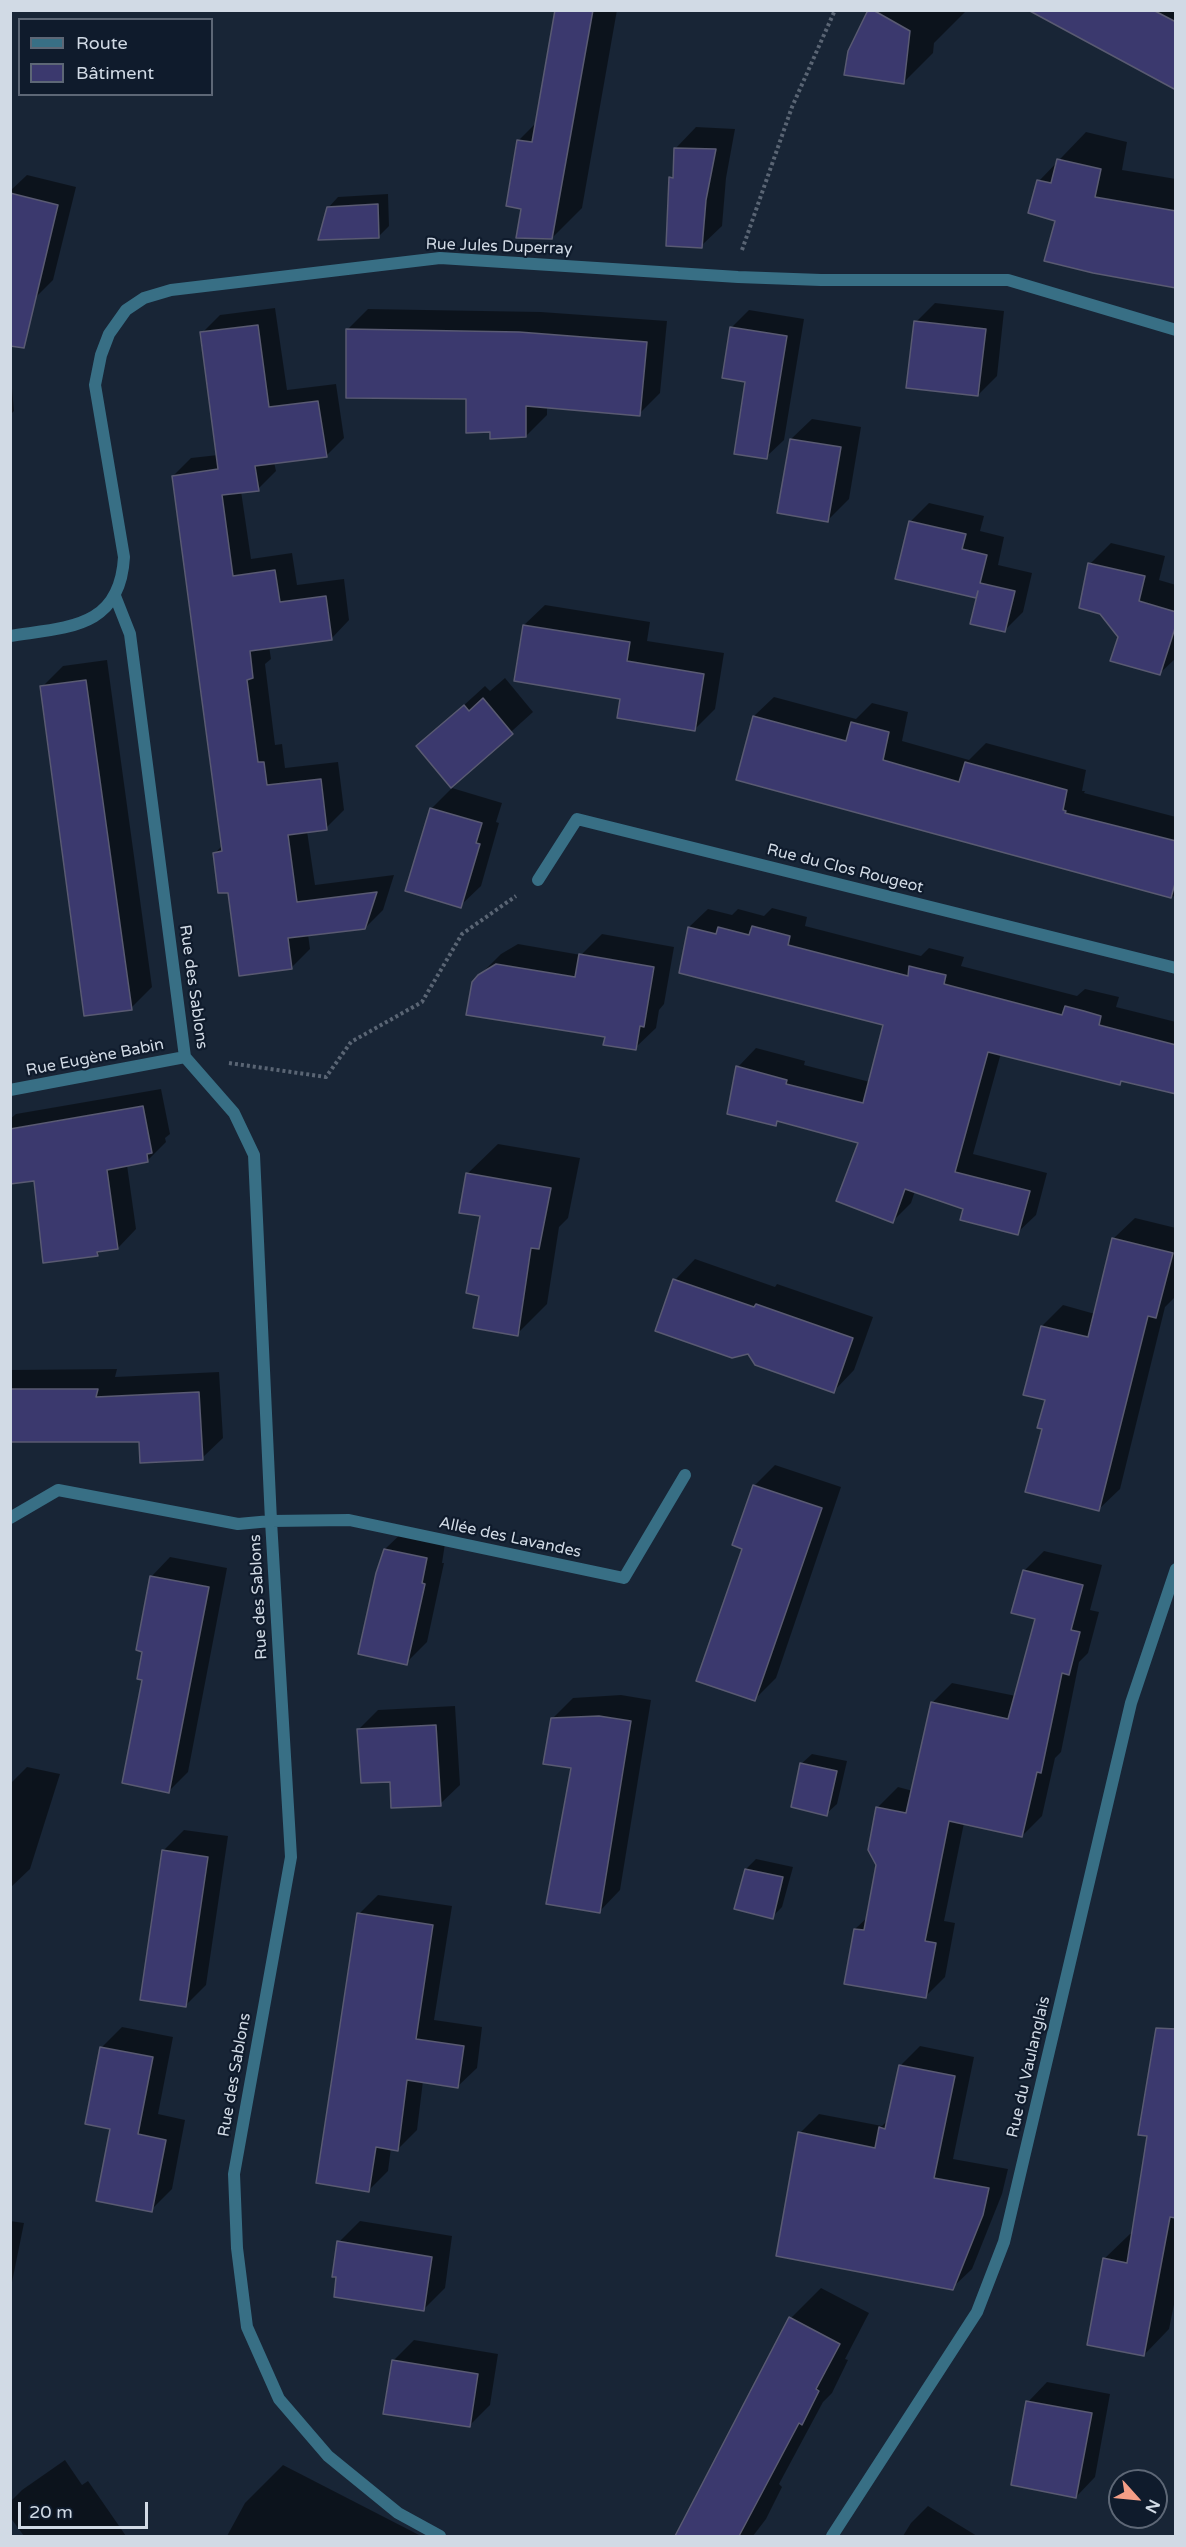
<!DOCTYPE html>
<html>
<head>
<meta charset="utf-8">
<style>
  body { margin:0 }
  #map { position:relative; width:1186px; height:2547px; overflow:hidden; background:#182536; font-family:"Varela Round",sans-serif }
  canvas { display:block }
  .frame { position:absolute; inset:0; border:12px solid #d1dae5; pointer-events:none }
  .legend { position:absolute; left:18px; top:18px; width:195px; height:78px; box-sizing:border-box; background:#0f1b2c; border:2px solid #5d6776; margin:0; padding:8px 10px; list-style:none; font-size:18px; color:#d1dae5 }
  .legend li { display:flex; align-items:center; gap:12px; height:30px }
  .legend b { width:30px; border:2px solid #5d6776 }
  .north { position:absolute; left:1108px; top:2469px; width:60px; height:60px; box-sizing:border-box; background:#0f1b2c; border:2px solid #5d6776; border-radius:50%; rotate:117deg; font-size:16px; font-weight:700; line-height:24px; text-align:center; color:#d1dae5 }
  .north::after { content:''; display:block; margin:auto; width:21px; height:27px; background:#f49e87; clip-path:polygon(50% 0,100% 100%,50% 72%,0 100%) }
  .scale { position:absolute; left:18px; top:2502px; width:130px; height:27px; box-sizing:border-box; border:3px solid #d1dae5; border-top:0; padding-left:8px; font-size:18px; line-height:21px; white-space:nowrap; color:#d1dae5; -webkit-text-stroke:4px #0f1b2c; paint-order:stroke }
</style>
</head>
<body>
<div id="map">
<canvas width="1186" height="2547"></canvas>
<div class="frame"></div>
<ul class="legend">
<li><b style="height:8px;background:#386f85"></b>Route</li>
<li><b style="height:16px;background:#3b396e"></b>Bâtiment</li>
</ul>
<div class="north">N</div>
<div class="scale">20 m</div>
</div>
<script>
const ctx = document.querySelector('canvas').getContext('2d');
ctx.lineJoin = 'round';
function fill(path, color) { ctx.fillStyle = color; ctx.fill(path, 'evenodd'); }
function strokePath(path, color, width, dash) { ctx.strokeStyle = color; ctx.lineWidth = width; ctx.lineCap = dash ? 'butt' : 'round'; ctx.setLineDash(dash || []); ctx.stroke(path); }
function label(font, color, halo, rows, align = 'center') {
  ctx.font = font + ' "Varela Round",sans-serif'; ctx.lineWidth = 4.5; ctx.setLineDash([]); ctx.textBaseline = 'middle'; ctx.strokeStyle = halo; ctx.fillStyle = color; for (const [text, x, y, turn = 0] of rows) {
    ctx.save(); ctx.translate(x, y); ctx.rotate((+turn || 0) * Math.PI / 180); ctx.textAlign = isNaN(turn) ? turn : align; if (halo) ctx.strokeText(text, 0, 0); ctx.fillText(text, 0, 0); ctx.restore();
  }
}
fill(new Path2D(`
  M556 10H617L582 208 552 238 522 208 519 140 537 122Z
  M870 10H967L934 43 933 53 903 83Z
  M1031 10H1176V88Z
  M696 127 735 129 726 178 722 226 701 246 671 178 674 175 676 148Z
  M1086 132 1127 142 1122 170 1176 179V287L1057 220 1039 181Z
  M27 175 76 187 53 280 35 298 10 292V191Z
  M388 194 389 226 378 237 328 208 338 197Z
  M935 303 1004 311 997 376 978 395 916 322Z
  M275 308 287 390 336 384 344 438 326 456 274 462 276 471 258 489 241 491 251 559 292 553 297 585 344 579 349 620 332 638 269 646 271 659 265 664 275 745 282 744 285 768 338 762 344 810 326 828 307 831 315 885 394 875 383 910 365 928 308 934 310 949 292 967 229 891 215 853 223 845 173 476 191 458 218 455 202 333 220 315Z
  M368 309 541 312 667 321 660 393 639 414 547 406V415L526 436 491 431 468 398 347 330Z
  M749 310 804 319 784 440 766 457 731 328Z
  M10 366 14 411 10 415Z
  M812 419 861 427 849 499 828 520 791 439Z
  M929 503 984 516 980 531 1004 537 998 565 1032 573 1023 612 1005 630 979 594 976 597 910 522Z
  M1111 543 1165 556 1159 580 1176 585V658L1159 674 1119 637 1090 564Z
  M545 605 650 622 647 641 724 653 715 709 694 730 622 698 524 625Z
  M107 660 152 987 131 1008 42 687 63 666Z
  M505 678 533 712 451 786 418 747 485 686 490 691Z
  M774 697 856 719 872 703 908 712 902 741 969 760 986 743 1086 770 1082 791H1085L1084 793 1176 817V897L738 779 754 716Z
  M452 788 502 803 496 822 499 823 481 886 460 906 407 890 432 808Z
  M772 908 807 917 805 926 921 956 929 948 964 957 961 966 1077 996 1085 989 1119 997 1116 1007 1176 1022V1093L1123 1080 1120 1084 1001 1053 973 1154 1047 1173 1036 1215 1017 1233 965 1208 915 1191 911 1203 892 1222 860 1142 780 1120 775 1125 738 1067 756 1048 805 1061 804 1065 870 1082 884 1024 681 972 689 927 708 909 732 915 738 909 764 916Z
  M602 934 674 947 664 1004 659 1010 656 1028 635 1048 479 976 501 954 518 944 581 955Z
  M161 1089 170 1134 165 1138 166 1142 147 1161 127 1165 136 1229 118 1248 102 1250 97 1255 35 1179 10 1183V1119L16 1114Z
  M498 1144 580 1158 568 1218 559 1227 547 1304 517 1334 480 1294 481 1214 467 1174Z
  M1135 1218 1176 1228V1296L1165 1307 1120 1489 1099 1509 1043 1428 1047 1399 1025 1393 1042 1326 1063 1305 1095 1314 1114 1238Z
  M695 1259 775 1287 777 1284 873 1317 854 1370 834 1391 749 1353 675 1280Z
  M117 1369 115 1377 219 1372 223 1438 202 1458 140 1440 10 1441V1370Z
  M775 1465 841 1487 776 1678 755 1699 754 1486Z
  M406 1529 446 1537 442 1563H444L427 1642 406 1663 385 1549Z
  M1044 1551 1102 1565 1090 1610 1099 1612 1088 1653 1079 1662 1061 1752 1055 1758 1042 1816 1022 1836 964 1823 944 1921 955 1923 945 1977 925 1997 855 1929 868 1917 878 1864V1807L898 1787 913 1791 932 1703 952 1683 1016 1696 1037 1618 1024 1571Z
  M170 1557 227 1568 188 1772 169 1791 144 1679V1651L151 1577Z
  M621 1695 651 1700 620 1890 600 1911 573 1767 552 1719 573 1698Z
  M455 1706 460 1785 440 1804 392 1780 359 1729 378 1710Z
  M812 1754 847 1761 837 1804 826 1814 801 1764Z
  M27 1767 60 1774 30 1869 10 1888V1784Z
  M184 1830 228 1836 206 1985 186 2005 163 1851Z
  M756 1859 793 1867 782 1907 772 1917 746 1869Z
  M378 1895 452 1906 434 2020 482 2027 477 2068 457 2087 423 2081 417 2130 398 2149 391 2148 388 2171 369 2190 359 1914Z
  M122 2027 173 2037 158 2114 185 2120 172 2189 151 2210 112 2128 101 2048Z
  M920 2046 974 2057 953 2159 1008 2169 1002 2194 972 2269 952 2288 800 2133 819 2114 882 2126 889 2119 901 2065Z
  M1176 2053V2295L1169 2329 1144 2355 1104 2259 1130 2234H1133Z
  M10 2221 24 2223 10 2292Z
  M360 2221 452 2236 445 2288 424 2309 338 2276 339 2242Z
  M821 2288 869 2313 845 2359 848 2360 832 2393 823 2402 779 2484 782 2487 766 2519 753 2536H676L791 2318Z
  M414 2340 498 2354 490 2405 469 2426 393 2361Z
  M1047 2382 1110 2394 1095 2477 1076 2497 1028 2402Z
  M65 2460 82 2485 88 2481 126 2536H24L10 2517V2502L22 2490Z
  M283 2465 421 2536H227L245 2503Z
  M928 2506 977 2536H903L911 2523Z`), '#0007');
const building = new Path2D(`
  M555 10H593L552 239 516 238 521 209 506 206 517 140 532 142Z
  M868 10H873L910 31 904 84 844 75 848 51Z
  M1028 10H1153L1176 22V90Z
  M674 148 716 149 706 200 702 248 666 246 669 177 673 178Z
  M1057 159 1101 169 1095 197 1176 211V288L1093 273 1044 261 1055 221 1028 213 1037 180 1051 183Z
  M10 193 58 205 24 348 10 346Z
  M378 204 379 238 318 240 327 207Z
  M914 321 986 329 978 396 906 388Z
  M258 325 269 407 318 401 327 457 255 466 259 491 222 495 233 576 275 570 280 602 326 596 332 640 250 651 253 678 247 680 258 762H264L267 785 321 779 327 830 288 835 297 902 377 892 365 929 288 938 292 969 239 976 228 893H218L213 853 222 851 172 476 218 469 200 332Z
  M730 327 787 336 767 459 734 454 745 382 722 378Z
  M346 329 519 332 647 342 640 416 526 406V437L490 439V432L466 433V399L346 398Z
  M790 439 841 447 828 522 777 513Z
  M909 521 966 534 962 549 987 555 980 583 1015 591 1005 632 970 624 978 591 976 598 895 579Z
  M1088 563 1145 576 1139 601 1176 612V625L1160 675 1110 661 1118 637 1100 614 1079 608Z
  M523 625 630 642 627 661 704 674 695 731 617 718 620 699 514 681Z
  M86 680 132 1010 84 1016 40 686Z
  M483 698 513 734 451 788 416 746 464 705 469 711Z
  M753 716 846 741 851 722 889 732 883 760 959 782 965 762 1067 790 1063 810 1066 811 1065 813 1176 841V880L1171 898 736 780Z
  M430 808 482 823 476 843 480 844 461 908 405 891Z
  M752 926 790 936 788 945 908 976 909 966 929 971 946 975 944 984 1062 1015 1065 1006 1084 1011 1101 1016 1099 1025 1176 1045V1094L1121 1081 1120 1085 988 1052 955 1172 1030 1191 1018 1235 960 1220 963 1209 905 1189 893 1223 836 1201 858 1143 777 1121 776 1126 727 1114 736 1066 787 1080 786 1084 863 1103 883 1025 679 973 688 927 716 934 718 927 749 935Z
  M579 954 654 967 644 1027 640 1026 636 1050 603 1045 605 1037 466 1015 472 982 478 975 496 964 575 977Z
  M143 1106 152 1153 147 1154 148 1162 107 1170 118 1249 97 1252 98 1256 43 1263 34 1181 10 1184V1129Z
  M466 1173 551 1188 539 1249 531 1248 518 1336 473 1328 479 1296 466 1293 480 1216 459 1213Z
  M1112 1238 1173 1253 1156 1318 1148 1316 1099 1511 1025 1492 1042 1429 1037 1428 1045 1400 1023 1395 1041 1326 1088 1337Z
  M673 1279 754 1307 756 1304 853 1338 834 1393 755 1365 748 1354 732 1358 655 1331Z
  M10 1389H98L96 1397 199 1392 203 1460 140 1463 139 1442H10Z
  M753 1485 822 1508 755 1701 696 1681 742 1549 732 1545Z
  M384 1549 427 1558 422 1583 425 1584 407 1665 358 1654 376 1573Z
  M1023 1570 1083 1585 1071 1630 1080 1632 1069 1675 1062 1673 1041 1773 1037 1772 1022 1837 949 1821 925 1941 936 1943 926 1998 844 1984 854 1929 864 1930 876 1865 868 1850 876 1807 906 1813 931 1702 1008 1719 1035 1619 1011 1613Z
  M150 1576 209 1587 169 1793 122 1783 142 1680 137 1679 142 1652 136 1650Z
  M599 1716 631 1721 600 1913 546 1904 571 1768 543 1764 551 1718Z
  M436 1725 441 1806 391 1808 390 1782 361 1783 357 1729Z
  M800 1763 837 1771 827 1816 791 1807Z
  M162 1850 208 1857 186 2007 140 2000Z
  M745 1869 783 1877 773 1919 734 1909Z
  M357 1913 433 1925 416 2039 464 2046 458 2088 407 2080 398 2151 376 2147 369 2192 316 2183Z
  M1156 2028 1176 2029V2218L1170 2217 1144 2356 1087 2345 1103 2258 1127 2263 1147 2136 1138 2135Z
  M100 2047 153 2057 138 2134 166 2140 152 2212 96 2201 110 2129 85 2124Z
  M899 2065 955 2076 934 2178 989 2188 983 2215 953 2290 776 2256 798 2132 875 2148 879 2127 885 2129Z
  M337 2241 432 2257 424 2311 334 2297 336 2277H332Z
  M789 2317 840 2344 816 2389 819 2391 802 2425 799 2423 739 2536H675Z
  M392 2360 478 2374 470 2427 383 2414Z
  M1026 2401 1092 2413 1076 2498 1011 2485Z`);
fill(building, '#3b396e');
strokePath(building, '#595a72', 1.5);
strokePath(new Path2D(`
  M742 250 792 107 835 10
  M229 1063 326 1077 351 1042 422 1002 462 934 516 896`), '#5a6574', 4, [3, 3]);
strokePath(new Path2D(`
  M115 596 130 634 185 1057 234 1113 254 1155 271 1521 291 1857 234 2174 237 2248 247 2327 279 2399 328 2456 398 2513 440 2536
  M10 636C67 627 120 629 124 557L95 385 101 355 109 334 126 310 144 298 171 290 440 258 738 277 821 280H1008L1176 330
  M538 880 577 819 1176 968
  M10 1090 185 1057
  M10 1518 58 1490 238 1524 271 1521 349 1520 624 1578 685 1475
  M832 2536 977 2312 1004 2242 1131 1703 1176 1569`), '#386f85', 12);
label('16px', '#d1dae5', '#0f1b2c', [
  ["Rue Jules Duperray",499,247,2],
  ["Rue du Clos Rougeot",845,869,14],
  ["Rue des Sablons",193,987,82],
  ["Rue Eugène Babin",95,1058,-11],
  ["Allée des Lavandes",510,1538,12],
  ["Rue des Sablons",259,1597,-93],
  ["Rue du Vaulanglais",1029,2067,-77],
  ["Rue des Sablons",235,2075,-80]
]);
</script>
</body>
</html>
